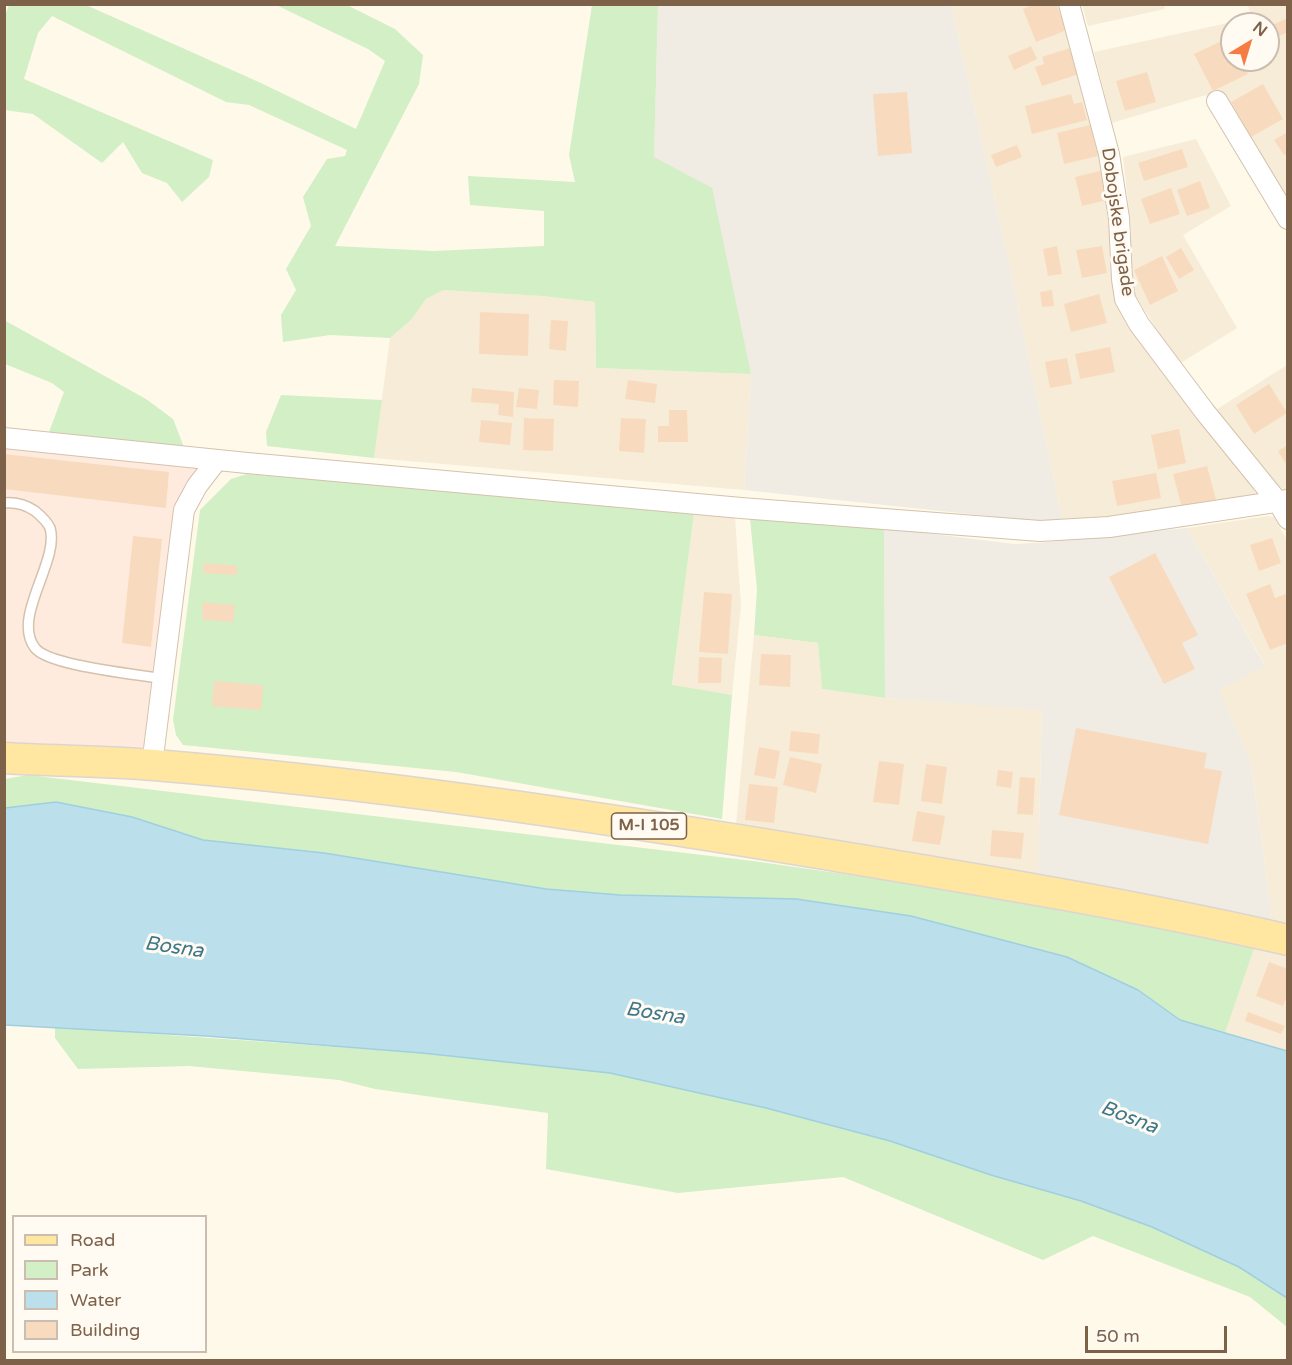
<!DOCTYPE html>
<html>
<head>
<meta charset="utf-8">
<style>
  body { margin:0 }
  #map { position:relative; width:1292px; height:1365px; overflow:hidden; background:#fff9ea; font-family:"Varela Round",sans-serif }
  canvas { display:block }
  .frame { position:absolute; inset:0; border:6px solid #7e6149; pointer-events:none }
  .legend { position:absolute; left:12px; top:1215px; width:195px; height:138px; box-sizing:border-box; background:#fffbf3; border:2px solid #cbbdaf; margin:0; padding:8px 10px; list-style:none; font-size:18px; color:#7e6149 }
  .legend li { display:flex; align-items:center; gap:12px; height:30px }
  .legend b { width:30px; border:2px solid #cbbdaf }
  .north { position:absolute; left:1220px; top:12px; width:60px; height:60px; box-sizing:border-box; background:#fffbf3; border:2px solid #cbbdaf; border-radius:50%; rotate:38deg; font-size:16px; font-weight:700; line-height:24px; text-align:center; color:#7e6149 }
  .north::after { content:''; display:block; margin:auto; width:21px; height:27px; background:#f57d43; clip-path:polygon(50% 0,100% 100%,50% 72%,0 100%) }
  .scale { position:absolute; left:1085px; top:1326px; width:142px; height:27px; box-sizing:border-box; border:3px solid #7e6149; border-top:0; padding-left:8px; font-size:18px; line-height:21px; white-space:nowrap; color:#7e6149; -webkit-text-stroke:4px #fffbf3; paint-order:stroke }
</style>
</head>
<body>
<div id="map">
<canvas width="1292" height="1365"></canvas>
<div class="frame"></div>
<ul class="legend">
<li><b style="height:8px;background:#ffe6a1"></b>Road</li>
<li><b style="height:16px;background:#d2efc6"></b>Park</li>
<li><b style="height:16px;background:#bbe0ec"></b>Water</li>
<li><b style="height:16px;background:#f8dbbe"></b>Building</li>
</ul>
<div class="north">N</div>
<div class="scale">50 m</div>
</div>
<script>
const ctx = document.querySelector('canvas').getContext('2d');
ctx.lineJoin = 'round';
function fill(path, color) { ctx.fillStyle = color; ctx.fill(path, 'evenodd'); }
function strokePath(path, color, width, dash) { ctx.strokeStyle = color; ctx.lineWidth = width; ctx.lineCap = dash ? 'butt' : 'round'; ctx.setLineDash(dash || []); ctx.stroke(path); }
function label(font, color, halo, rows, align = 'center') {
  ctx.font = font + ' "Varela Round",sans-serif'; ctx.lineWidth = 6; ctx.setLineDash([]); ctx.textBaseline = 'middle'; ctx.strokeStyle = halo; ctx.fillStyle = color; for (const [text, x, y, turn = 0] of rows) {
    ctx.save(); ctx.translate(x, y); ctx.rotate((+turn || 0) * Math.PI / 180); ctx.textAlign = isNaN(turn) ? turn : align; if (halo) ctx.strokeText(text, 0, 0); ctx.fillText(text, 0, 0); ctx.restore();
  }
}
fill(new Path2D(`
  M951 5H1063L1103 151 1121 308 1252 486 1256 494 1252 500 1063 524 1006 249Z
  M1082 5H1164L1165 9 1088 26Z
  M1248 5H1287V205L1221 93 1202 96 1112 123 1094 52 1251 18ZM1232 24H1268V60H1232Z
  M1196 139 1231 206 1183 235 1237 328 1179 364 1133 292 1130 251 1131 228 1123 157Z
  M442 290 542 296 595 302 596 368 751 374 744 490 374 458 390 338 411 320 426 299Z
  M1287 365V491H1286L1272 481 1214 411Z
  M694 513 735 517 741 605 732 695 672 686Z
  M1268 516 1274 517 1287 540V928L1273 925 1252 771 1248 756 1218 689 1265 665 1187 528Z
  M754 635 818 643 822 689 885 698 1042 709 1038 874 736 824Z
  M1256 943 1287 950V1051L1225 1033Z`), '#f7ecd7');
fill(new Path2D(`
  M4 448 201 466 185 489 173 516 143 751 5 744Z`), '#ffebde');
fill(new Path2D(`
  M658 5H951L1006 249 1063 524 744 490 751 374 654 157Z
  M884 528 1014 544 1038 543 1187 528 1265 666 1219 690 1248 756 1252 771 1273 925 1038 874 1042 710 885 698Z`), '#f0ebe3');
fill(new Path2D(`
  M86 5 261 83 356 129 385 61 368 49 276 5H347L395 29 423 55 419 84 335 246 433 251 544 246V211L470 205 468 176 575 182 569 155 592 5H658L654 157 712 188 751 374 596 368 595 302 542 296 443 290 426 299 411 320 390 338 330 335 283 342 281 315 296 290 286 269 311 226 303 197 327 159 345 156 347 150 249 105 226 102 52 16 38 33 24 79 213 160 209 177 182 202 167 183 142 173 123 142 102 163 33 114 5 110 4 19 9 5Z
  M4 320 146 399 173 419 184 447 49 432 64 392 52 383 5 364Z
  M281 395 382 400 374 458 267 446 266 432Z
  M247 474 483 493 694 513 672 685 732 695 722 819 456 772 183 745 176 735 173 720 200 510 231 479Z
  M750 519 884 528 885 698 822 689 818 643 754 635 757 589Z
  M28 775 753 861 942 888 1256 943 1225 1033 1180 1020 1138 990 911 916 796 899 620 895 546 889 324 853 203 840 132 817 56 802 5 808V779Z
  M55 1027 422 1053 610 1073 766 1108 890 1141 991 1175 1081 1201 1152 1227 1239 1267 1287 1298V1327L1250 1297 1093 1236 1043 1260 843 1177 678 1193 546 1169 548 1113 375 1089 339 1080 189 1066 78 1069 55 1038Z`), '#d2efc6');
const water = new Path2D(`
  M56 802 132 817 203 840 324 853 546 889 620 895 796 899 911 916 1067 957 1138 990 1180 1020 1287 1051V1298L1239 1267 1152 1227 1081 1201 991 1175 890 1141 766 1108 610 1073 422 1053 206 1036 5 1025V808Z`);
fill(water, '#bbe0ec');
strokePath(water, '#a0cfdf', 1.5);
fill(new Path2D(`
  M1035 4H1056L1067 30 1036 42 1023 9Z
  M1288 18V32L1277 37 1272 25Z
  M1230 37 1232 42V60H1241L1248 74 1213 91 1194 54Z
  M1031 46 1037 59 1014 70 1008 56Z
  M1070 48 1079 74 1042 86 1035 67 1044 64 1042 57Z
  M1147 72 1156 102 1125 111 1116 81Z
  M1263 84 1283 119 1251 137 1231 102Z
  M907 92 912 153 878 156 873 94Z
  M1071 94 1074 104 1082 102 1087 120 1032 134 1025 106Z
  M1090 125 1098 156 1064 164 1057 133Z
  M1288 132V153L1284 155 1274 140Z
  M1017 145 1022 157 996 167 991 155Z
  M1182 149 1188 167 1144 181 1138 163Z
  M1104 170 1111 199 1082 206 1075 177Z
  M1200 181 1210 208 1187 216 1177 190Z
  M1171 188 1180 214 1150 224 1141 199Z
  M1057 246 1062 274 1048 276 1043 249Z
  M1102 246 1107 273 1082 278 1076 250Z
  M1181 248 1194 270 1179 279 1166 257Z
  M1162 256 1178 291 1150 305 1134 270Z
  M1052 290 1054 306 1042 307 1040 292Z
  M1099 294 1107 323 1071 332 1064 304Z
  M480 312 529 314 528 356 479 354Z
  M551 320 568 321 566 351 549 349Z
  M1110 347 1115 372 1080 379 1075 354Z
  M1067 358 1072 384 1050 388 1045 362Z
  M554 380 579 381 578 407 553 405Z
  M628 380 657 384 655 403 625 399Z
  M1269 384 1287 413 1254 434 1236 405Z
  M472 388 514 392 513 417 498 415 499 404 471 402Z
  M519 388 539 390 537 409 516 407Z
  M669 410H687L688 442H658V426H669Z
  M524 418 554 419 553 451 523 450Z
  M621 418 646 419 644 453 619 451Z
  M481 420 512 423 510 445 479 442Z
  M1179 429 1186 463 1158 469 1151 435Z
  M1288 445V467L1278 451Z
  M4 454 169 472 166 508 4 489Z
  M1207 466 1216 500 1182 508 1173 474Z
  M1156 473 1161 498 1117 506 1112 481Z
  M133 536 162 539 151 647 122 643Z
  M1272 538 1281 563 1259 571 1250 545Z
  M1155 553 1198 635 1182 643 1195 669 1164 684 1109 577Z
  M204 563 237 566V575L203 573Z
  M1270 584 1275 598 1288 593V643L1270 650 1246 594Z
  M704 592 732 594 728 654 699 652Z
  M203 602 235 605 233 622 202 620Z
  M761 654 791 655 790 687 759 685Z
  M699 657 722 658 721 683H698Z
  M214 681 263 685 261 710 212 706Z
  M1076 728 1207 753 1204 768 1222 771 1208 844 1059 815Z
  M791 731 820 734 818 754 789 751Z
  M759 747 780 751 775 779 754 775Z
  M790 757 822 764 816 793 783 785Z
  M879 761 904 764 899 805 873 802Z
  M926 764 947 767 942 804 921 801Z
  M998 770 1013 772 1011 788 996 786Z
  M1020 777 1035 778 1033 815 1017 814Z
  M749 784 778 787 774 823 745 820Z
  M917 811 945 816 940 845 912 841Z
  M992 830 1024 833 1021 859 990 856Z
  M1269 962 1288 969V993L1283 1006 1256 996Z
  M1248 1012 1285 1026 1281 1034 1245 1021Z`), '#f8dbbe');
const lane = new Path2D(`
  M4 503C15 502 26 505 35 511 41 516 47 521 50 528 60 561 11 617 35 648 49 666 137 674 163 679`);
const street = new Path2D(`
  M1069 4 1109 154 1119 218 1122 279 1125 299 1139 324 1205 412 1278 502 1288 519
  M1217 101 1288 219
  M4 438 247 463 741 508 1040 531 1109 527 1288 500
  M152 765 184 510 197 486 217 460`);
const primary = new Path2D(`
  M4 758C54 761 105 761 154 765 371 783 586 815 800 850 963 877 1126 903 1288 940`);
strokePath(lane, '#d4c2ad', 12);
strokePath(street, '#d4c2ad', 22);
strokePath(primary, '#ddd6d0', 33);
strokePath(lane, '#fff', 9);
strokePath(street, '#fff', 20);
strokePath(primary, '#ffe6a1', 30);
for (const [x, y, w] of [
  [649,826,75]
]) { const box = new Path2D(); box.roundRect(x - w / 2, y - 13, w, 26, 4.5); ctx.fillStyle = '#fffbf3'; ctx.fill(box); strokePath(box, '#7e6149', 1.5); }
label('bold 16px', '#7e6149', null, [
  ["M-I 105",649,826]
]);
label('18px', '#7e6149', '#fffbf3', [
  ["Dobojske brigade",1117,222,82]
]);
label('italic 20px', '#3c778c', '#fffbf3', [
  ["Bosna",174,948,8],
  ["Bosna",655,1014,9],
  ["Bosna",1129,1118,21]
]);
</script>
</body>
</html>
